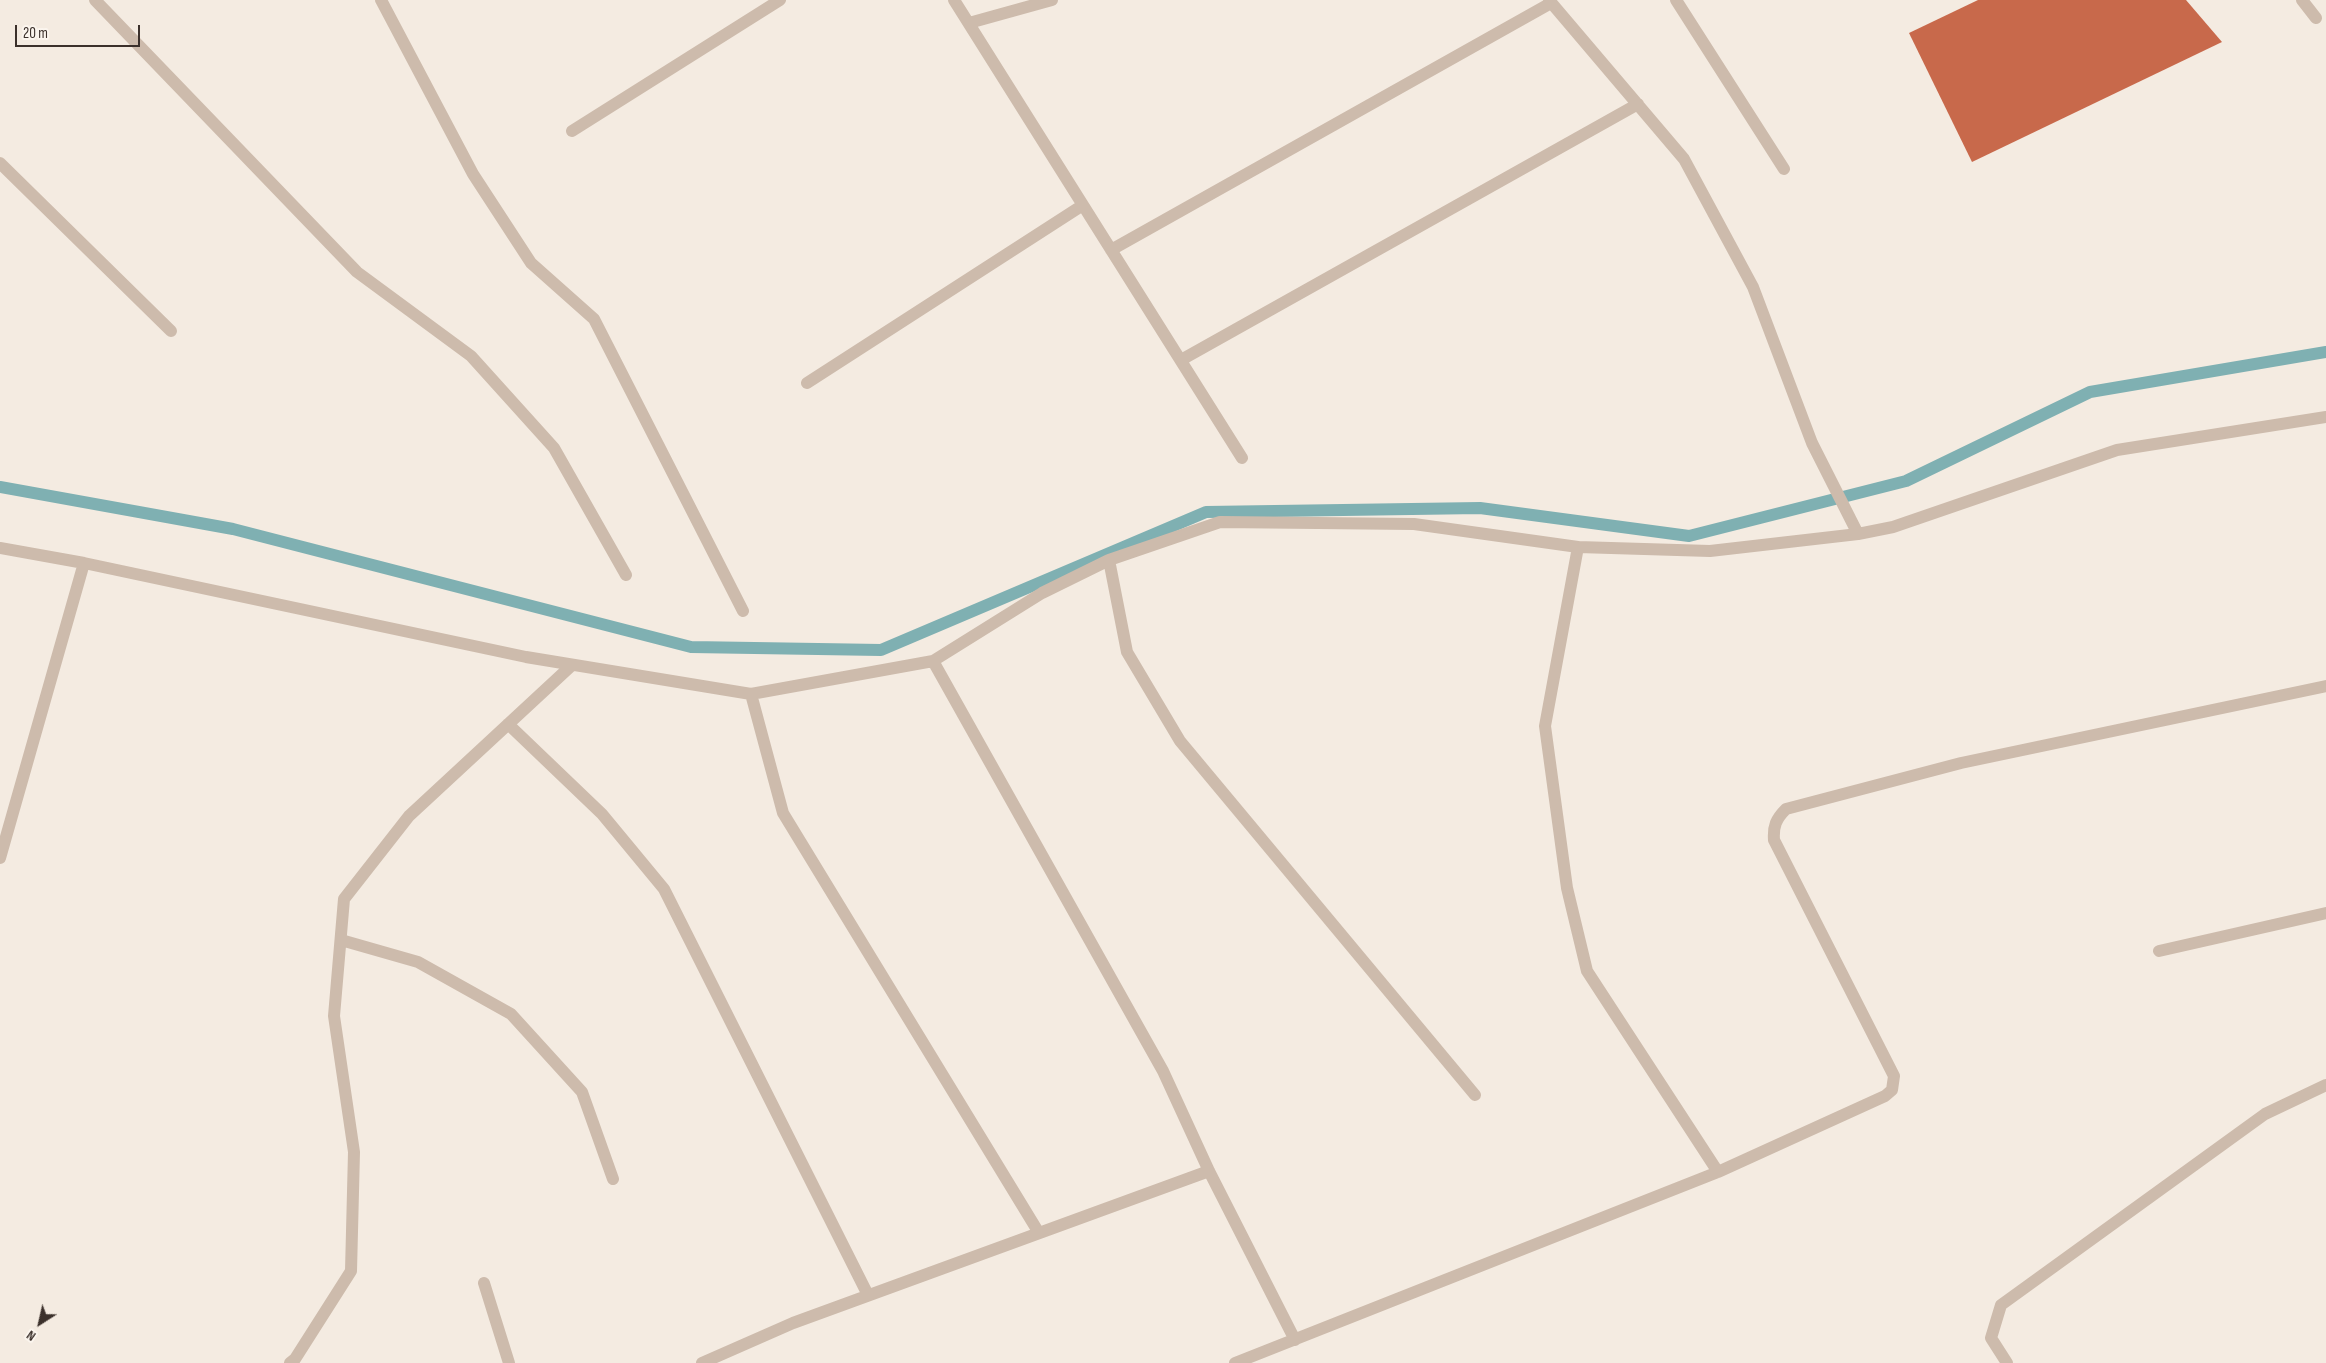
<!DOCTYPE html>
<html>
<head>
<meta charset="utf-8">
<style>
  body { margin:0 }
  #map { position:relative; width:2326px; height:1363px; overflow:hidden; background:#f4ebe1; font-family:"Sofia Sans Condensed",sans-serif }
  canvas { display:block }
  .north { position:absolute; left:15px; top:1298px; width:50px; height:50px; -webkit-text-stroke:4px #fbf5ee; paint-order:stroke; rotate:215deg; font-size:14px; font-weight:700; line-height:20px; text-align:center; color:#3b302b }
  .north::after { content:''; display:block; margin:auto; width:18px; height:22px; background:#3b302b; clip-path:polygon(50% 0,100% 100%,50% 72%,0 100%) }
  .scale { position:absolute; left:15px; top:25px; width:125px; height:22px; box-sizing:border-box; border:2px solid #3b302b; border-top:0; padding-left:6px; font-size:15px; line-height:18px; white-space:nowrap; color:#3b302b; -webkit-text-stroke:4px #fbf5ee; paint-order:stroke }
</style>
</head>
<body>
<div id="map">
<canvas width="2326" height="1363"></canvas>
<div class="north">N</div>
<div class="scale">20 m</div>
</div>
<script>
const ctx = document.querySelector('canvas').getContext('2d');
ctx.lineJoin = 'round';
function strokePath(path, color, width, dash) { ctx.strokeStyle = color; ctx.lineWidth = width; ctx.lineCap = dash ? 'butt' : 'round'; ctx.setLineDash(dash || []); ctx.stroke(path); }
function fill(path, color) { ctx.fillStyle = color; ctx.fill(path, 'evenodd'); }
strokePath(new Path2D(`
  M0 487 233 529 691 647 881 650 1206 512 1480 508 1689 536 1906 481 2090 392 2326 352`), '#7fb0b2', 12);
fill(new Path2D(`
  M1978 0H2186L2222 42 1972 162 1909 33Z`), '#c8694b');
strokePath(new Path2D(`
  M95 0 357 272 471 356 554 448 626 575
  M381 0 473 174 531 263 594 319 743 611
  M954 0 1242 458
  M1549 0 1684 159 1753 287 1812 443 1858 534
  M1676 0 1784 169
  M2302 0 2316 18
  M969 23 1052 0
  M572 131 780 0
  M0 163 171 331
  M1111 250 1551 3
  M1181 360 1638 104
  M807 383 1083 205
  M1578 547 1545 726 1567 888 1587 971 1718 1172
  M0 548 84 563 526 657 751 694 933 661 1042 593 1109 560 1220 522 1414 524 1578 547 1710 551 1858 534 1893 527 2117 450 2326 417
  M1109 560 1127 652 1180 741 1475 1095
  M933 661 1163 1071 1209 1171 1295 1340
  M751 694 783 813 1039 1233
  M508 724 602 814 664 889 868 1295
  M0 858 84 563
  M341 940 418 962 511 1014 582 1092 613 1179
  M2159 951 2326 913
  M484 1283 509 1363
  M290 1363 295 1359 351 1271 354 1152 334 1016 344 899 409 816 572 665
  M702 1363 793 1323 1209 1171
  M1235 1363 1718 1172 1885 1096 1892 1090 1894 1076 1774 840C1773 826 1776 819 1786 809L1961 763 2326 686
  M2007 1363 1991 1338 2001 1305 2265 1114 2326 1085`), '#cdbbac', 12);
</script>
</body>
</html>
